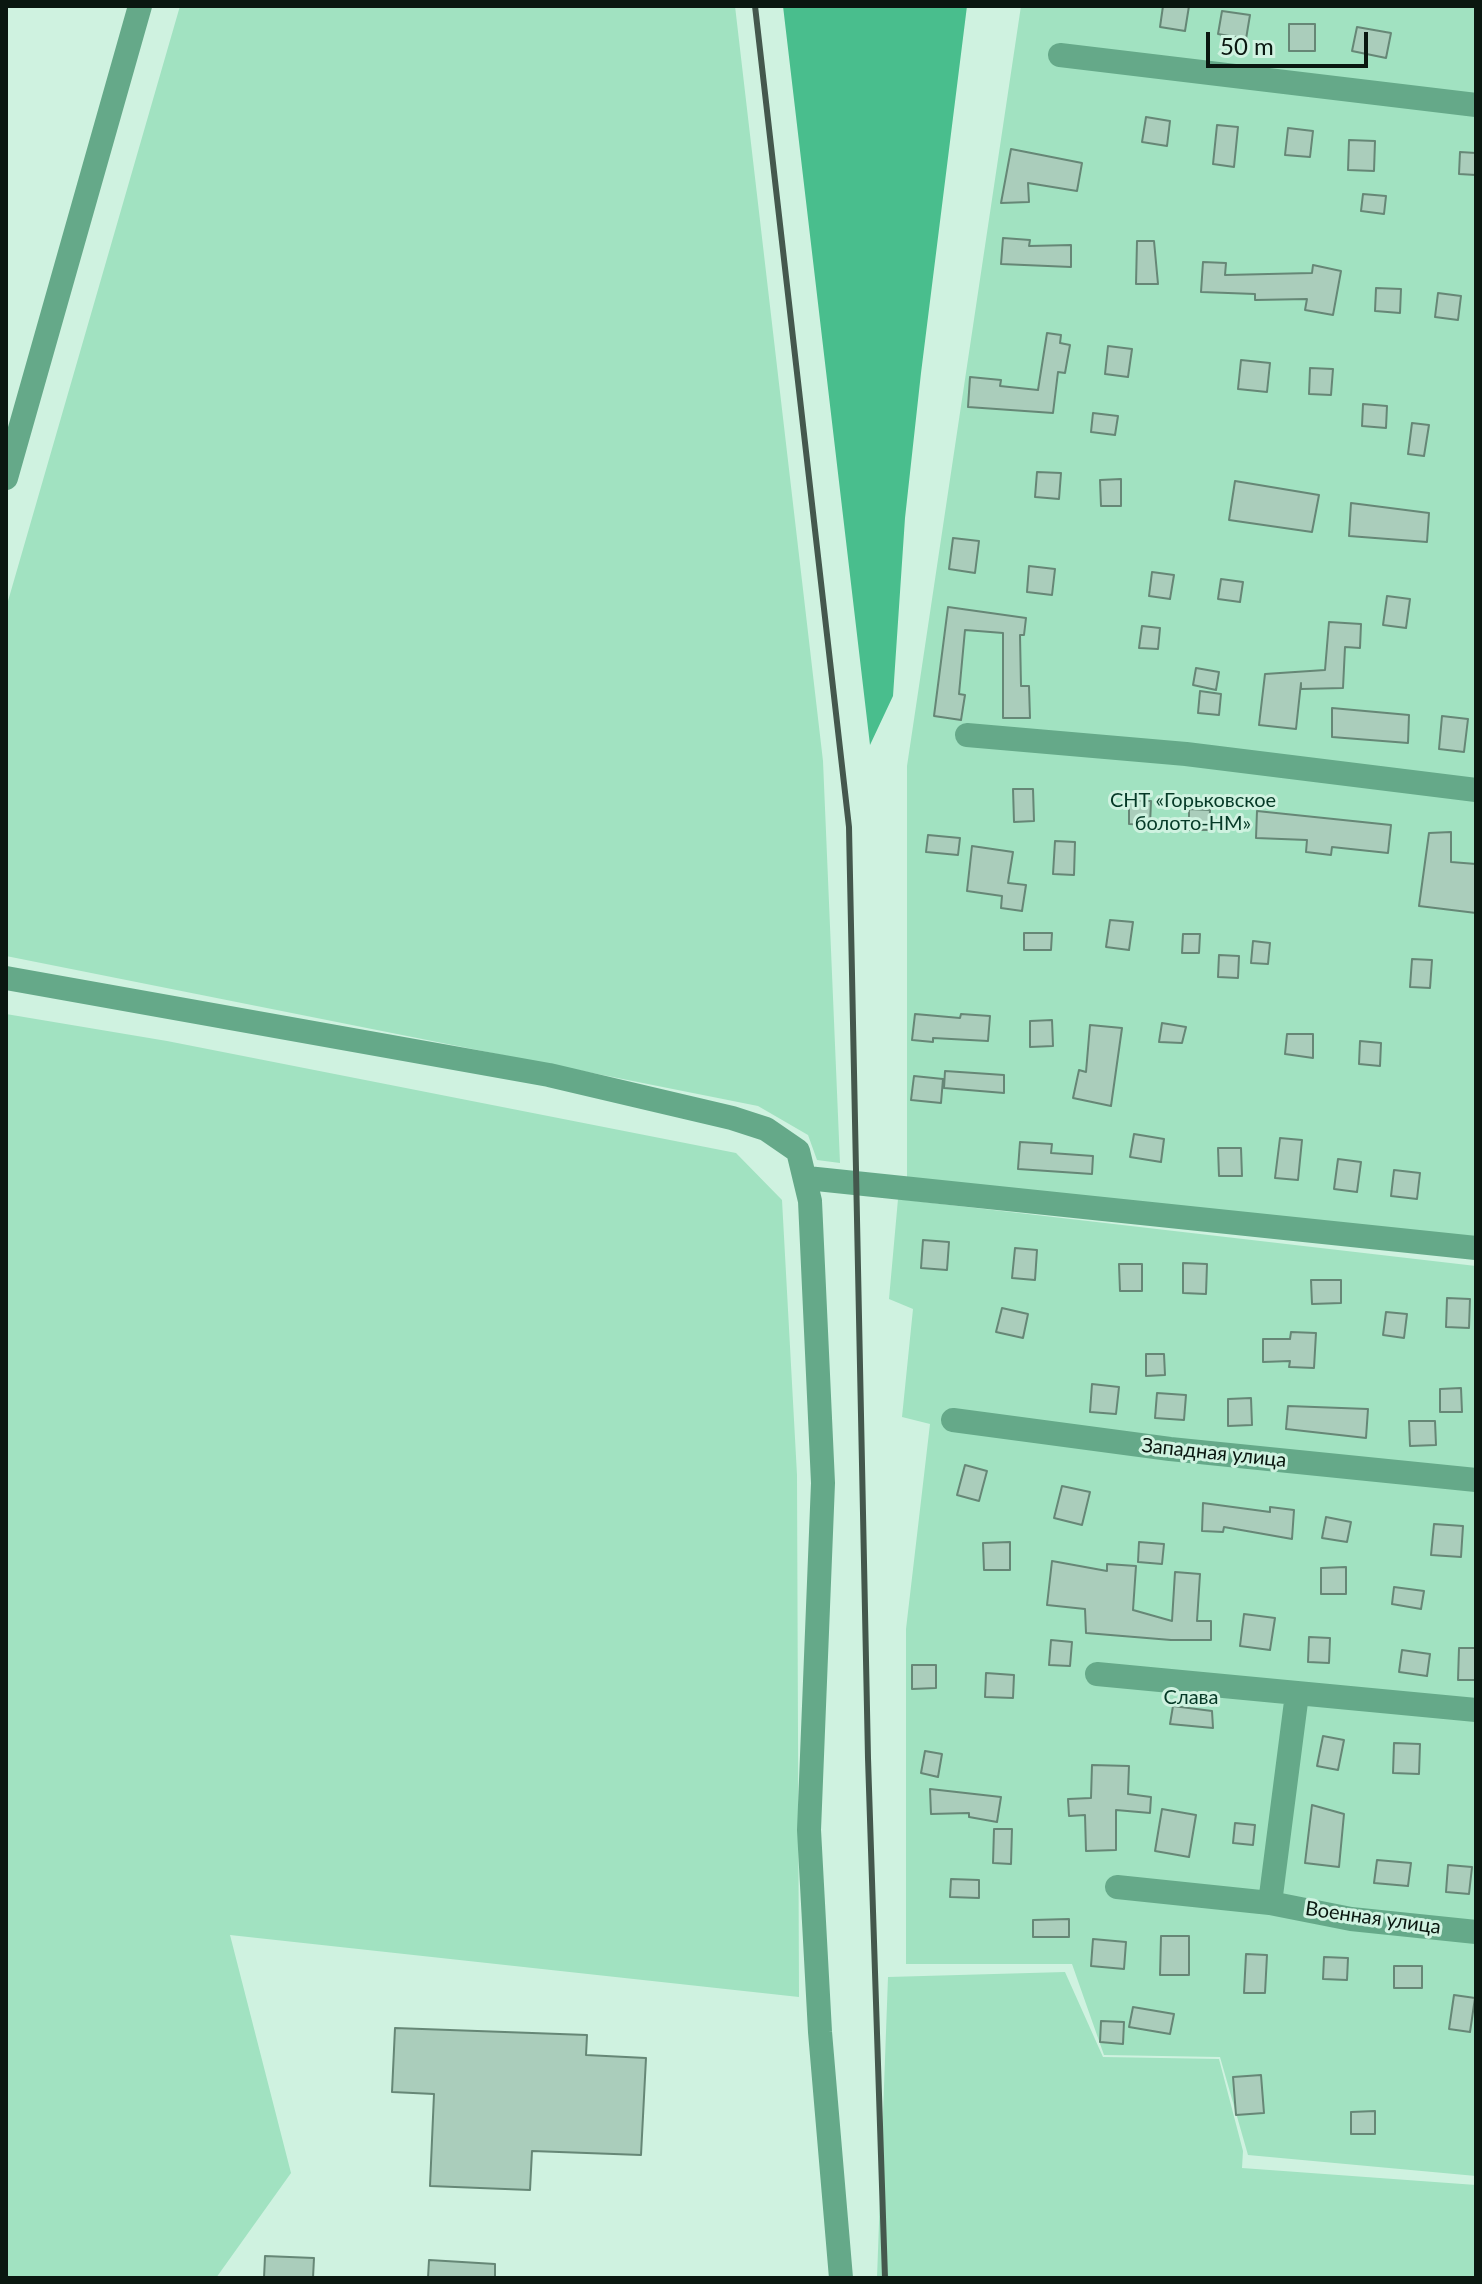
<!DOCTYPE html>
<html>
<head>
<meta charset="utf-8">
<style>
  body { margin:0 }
  #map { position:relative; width:1482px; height:2284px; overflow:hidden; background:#cff2e0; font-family:Lato,sans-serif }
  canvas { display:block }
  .frame { position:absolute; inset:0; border:8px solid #0a1710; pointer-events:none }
  .scale { position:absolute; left:1206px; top:32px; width:162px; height:36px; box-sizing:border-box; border:4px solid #0a1710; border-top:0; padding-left:10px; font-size:24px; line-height:28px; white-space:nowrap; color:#0a1710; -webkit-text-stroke:6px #cff2e0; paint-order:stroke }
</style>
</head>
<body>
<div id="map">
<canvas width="1482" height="2284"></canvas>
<div class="frame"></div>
<div class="scale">50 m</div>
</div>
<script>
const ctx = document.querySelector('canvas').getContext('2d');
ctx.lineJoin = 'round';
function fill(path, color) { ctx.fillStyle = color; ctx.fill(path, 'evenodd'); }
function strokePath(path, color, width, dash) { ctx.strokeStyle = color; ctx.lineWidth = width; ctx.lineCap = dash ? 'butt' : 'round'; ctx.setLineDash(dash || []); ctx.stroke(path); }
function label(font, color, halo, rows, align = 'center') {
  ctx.font = font + ' Lato,sans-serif'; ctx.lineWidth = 6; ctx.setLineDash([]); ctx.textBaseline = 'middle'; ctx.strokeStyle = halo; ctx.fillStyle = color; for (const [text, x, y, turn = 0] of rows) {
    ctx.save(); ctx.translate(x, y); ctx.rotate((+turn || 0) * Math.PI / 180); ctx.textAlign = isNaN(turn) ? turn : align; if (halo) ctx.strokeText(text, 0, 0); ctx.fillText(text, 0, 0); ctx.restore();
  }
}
fill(new Path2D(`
  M180 6H735L823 761 840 1163 817 1160 808 1135 758 1106 6 956V608Z
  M1021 6H1476V1243L907 1182V766Z
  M6 1014 167 1041 736 1153 782 1200 797 1475 799 1997 230 1935 291 2173 216 2278H6Z
  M898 1199 1476 1266V2176L1248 2155 1220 2057 1104 2055 1072 1964H906V1629L930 1424 902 1417 913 1309 889 1299Z
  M1065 1972 1103 2057 1219 2059 1243 2151 1242 2168 1476 2185V2278H877L888 1977Z`), '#a1e2c1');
fill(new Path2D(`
  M783 6H967L921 373 905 518 893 696 870 745Z`), '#49be8d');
const building = new Path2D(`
  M1163 6H1189L1185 31 1160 27Z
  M1222 11 1250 15 1246 39 1218 34Z
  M1289 24H1315V51H1289Z
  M1357 27 1391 33 1386 58 1352 51Z
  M1146 117 1170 121 1167 146 1142 142Z
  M1217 125 1238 127 1234 167 1213 164Z
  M1288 128 1313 131 1310 157 1285 155Z
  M1349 140 1375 141 1374 171 1348 170Z
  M1011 149 1082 163 1077 191 1028 183 1029 202 1001 203Z
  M1460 152 1476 153V175L1459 174Z
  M1363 194 1386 196 1384 214 1361 211Z
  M1003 238 1030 240 1029 246 1071 245V267L1001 264Z
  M1137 241H1154L1158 284H1136Z
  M1203 262 1226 263 1225 275 1312 273 1313 265 1341 271 1333 315 1305 310 1307 299 1255 300V294L1201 292Z
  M1376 288 1401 289 1400 313 1375 311Z
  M1438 293 1461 296 1458 320 1435 317Z
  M1047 333 1061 335 1060 343 1070 345 1065 373 1058 372 1053 413 968 407 970 377 1001 380 1000 386 1038 390Z
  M1108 346 1132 349 1128 377 1105 374Z
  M1241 360 1270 363 1267 392 1238 389Z
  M1310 368 1333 369 1331 395 1309 394Z
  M1363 404 1387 406 1386 428 1362 426Z
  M1093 413 1118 416 1115 435 1091 432Z
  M1412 423 1429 425 1424 456 1408 454Z
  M1037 472 1061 473 1059 499 1035 497Z
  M1121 479V506H1101L1100 480Z
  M1235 481 1319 495 1312 532 1229 520Z
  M1351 503 1429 513 1427 542 1349 536Z
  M953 538 979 541 975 573 949 569Z
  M1029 566 1055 569 1052 595 1027 592Z
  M1152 572 1174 575 1170 599 1149 596Z
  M1221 579 1243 582 1240 602 1218 599Z
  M1387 596 1410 599 1406 628 1383 625Z
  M948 607 1026 618 1024 635H1020L1021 686H1029L1030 718H1003V633L965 630 959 694 965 695 961 720 934 716Z
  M1329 622 1361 624 1360 648 1345 647 1343 688 1301 689V683L1296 729 1259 725 1265 674 1325 670Z
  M1142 626 1160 628 1158 649 1139 648Z
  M1196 668 1219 672 1216 690 1193 685Z
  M1200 691 1221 694 1219 715 1198 713Z
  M1332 708 1409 715 1408 743 1332 737Z
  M1442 716 1468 719 1464 752 1439 749Z
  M1013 789H1033L1034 821 1014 822Z
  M1129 801H1151L1150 825 1129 824Z
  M1189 809 1210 810 1209 830H1189Z
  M1257 811 1391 825 1388 853 1332 847 1331 855 1306 852 1307 840 1256 838Z
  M1451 832V862L1476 864V913L1419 906 1429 833Z
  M928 835 960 838 958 855 926 852Z
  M1055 841 1075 842 1074 875 1053 874Z
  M972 846 1013 852 1008 883 1026 885 1022 911 1001 908 1002 896 967 891Z
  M1110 920 1133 922 1129 950 1106 947Z
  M1024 933H1052L1051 950H1024Z
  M1183 934H1200L1199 953H1182Z
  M1253 941 1270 943 1268 964 1251 963Z
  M1219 955 1239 956 1238 978 1218 977Z
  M1412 959 1432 960 1430 988 1410 987Z
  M915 1014 960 1018 961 1014 990 1016 988 1041 933 1038V1042L912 1040Z
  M1052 1020 1053 1046 1030 1047V1021Z
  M1162 1023 1186 1027 1182 1043 1159 1042Z
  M1090 1025 1122 1028 1111 1106 1073 1098 1079 1070 1086 1072Z
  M1287 1034H1313V1058L1285 1054Z
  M1360 1041 1381 1043 1380 1066 1359 1064Z
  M945 1071 1004 1075V1093L944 1088Z
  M914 1076 943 1079 941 1103 911 1100Z
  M1134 1134 1164 1139 1161 1162 1130 1157Z
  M1280 1138 1302 1140 1298 1180 1275 1178Z
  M1020 1142 1052 1144 1051 1153 1093 1156 1092 1174 1018 1169Z
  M1218 1148H1241L1242 1176H1219Z
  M1338 1159 1361 1162 1357 1192 1334 1189Z
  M1394 1170 1420 1173 1417 1199 1391 1196Z
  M923 1240 949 1242 947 1270 921 1268Z
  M1015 1248 1037 1250 1035 1280 1012 1278Z
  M1183 1263 1207 1264 1206 1294 1183 1293Z
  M1119 1264H1142V1291H1120Z
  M1311 1280H1341V1303L1312 1304Z
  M1447 1298 1470 1299 1469 1328 1446 1327Z
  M1002 1308 1028 1314 1023 1338 996 1332Z
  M1386 1312 1407 1314 1404 1338 1383 1335Z
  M1291 1332 1316 1333 1314 1368 1289 1367 1290 1361 1263 1362V1339H1290Z
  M1146 1354H1164L1165 1375 1146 1376Z
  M1092 1384 1119 1387 1116 1414 1090 1412Z
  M1461 1388 1462 1412H1440V1389Z
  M1157 1393 1186 1395 1184 1420 1155 1418Z
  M1251 1398 1252 1425 1228 1426V1399Z
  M1288 1406 1368 1409 1366 1438 1286 1429Z
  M1409 1421H1435L1436 1445 1410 1446Z
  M965 1465 987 1471 979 1501 957 1495Z
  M1062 1486 1090 1492 1082 1525 1054 1518Z
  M1203 1503 1270 1512V1507L1294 1510 1292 1539 1224 1527 1223 1532 1202 1531Z
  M1326 1517 1351 1522 1347 1542 1322 1538Z
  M1434 1524 1463 1526 1461 1557 1431 1555Z
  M1010 1542V1570H984L983 1543Z
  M1139 1542 1164 1544 1162 1564 1138 1562Z
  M1052 1561 1107 1571V1564L1136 1566 1133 1610 1172 1621 1175 1572 1200 1574 1197 1621H1211V1640H1171L1086 1633 1085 1609 1047 1605Z
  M1346 1567V1594H1321V1568Z
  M1394 1587 1424 1591 1421 1609 1392 1604Z
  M1244 1614 1275 1618 1270 1650 1240 1646Z
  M1309 1637 1330 1638 1329 1663 1308 1662Z
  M1051 1640 1072 1642 1070 1666 1049 1665Z
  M1459 1648H1476V1680H1458Z
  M1402 1650 1430 1654 1427 1676 1399 1672Z
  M912 1665H936V1688L912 1689Z
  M986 1673 1014 1675 1013 1698 985 1697Z
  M1173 1706 1212 1711 1213 1728 1170 1724Z
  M1323 1736 1344 1740 1338 1770 1317 1766Z
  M1394 1743 1420 1744 1419 1774 1393 1773Z
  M925 1751 942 1754 938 1777 921 1773Z
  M1092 1765 1129 1766 1128 1794 1151 1797 1150 1813 1116 1810V1850L1086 1851 1085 1815 1069 1816 1068 1799 1091 1798Z
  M930 1789 1001 1797 997 1822 969 1817V1813L931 1814Z
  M1312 1805 1344 1814 1339 1867 1305 1863Z
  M1162 1809 1196 1815 1189 1857 1155 1851Z
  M1235 1823 1255 1825 1253 1845 1233 1843Z
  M994 1829H1012L1011 1864 993 1863Z
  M1377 1860 1411 1863 1408 1886 1374 1883Z
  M1448 1865 1472 1867 1469 1894 1446 1892Z
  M951 1879 979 1880V1898L950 1897Z
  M1069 1919V1937H1033V1920Z
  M1161 1936H1189V1975H1160Z
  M1093 1939 1126 1942 1124 1969 1091 1966Z
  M1246 1954 1267 1955 1265 1993H1244Z
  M1324 1957 1348 1958 1347 1980 1323 1979Z
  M1394 1966H1422V1988H1394Z
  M1454 1995 1475 1998 1470 2032 1449 2029Z
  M1133 2007 1174 2014 1170 2034 1129 2027Z
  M1101 2021 1124 2022 1123 2044 1100 2042Z
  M395 2028 587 2035 586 2055 646 2058 641 2155 532 2151 530 2190 430 2186 434 2094 392 2092Z
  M1261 2075 1264 2113 1236 2115 1233 2077Z
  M1375 2111V2134H1351V2112Z
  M265 2256 314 2258 313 2278H264Z
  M429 2260 495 2264V2278H428Z`);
fill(building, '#aacdbb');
strokePath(building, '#668776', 2);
strokePath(new Path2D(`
  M1060 55 1476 105
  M6 478 140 6
  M967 735 1186 754 1476 790
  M6 978 549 1075 732 1118 766 1129 798 1151 810 1201 823 1483 809 1830 820 2032 841 2278
  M807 1178 1476 1248
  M953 1420 1170 1449 1476 1480
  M1097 1674 1476 1710
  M1117 1887 1270 1903 1351 1919 1476 1932
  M1270 1903 1297 1694`), '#65a989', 24);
strokePath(new Path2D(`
  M755 6 849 827 868 1758 885 2278`), '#44584d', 6);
label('20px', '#053926', '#cff2e0', [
  ["СНТ «Горьковское",1193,801],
  ["болото-НМ»",1193,824],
  ["Слава",1191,1698]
]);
label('20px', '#0a1710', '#cff2e0', [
  ["Западная улица",1214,1453,6],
  ["Военная улица",1373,1918,8]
]);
</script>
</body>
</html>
